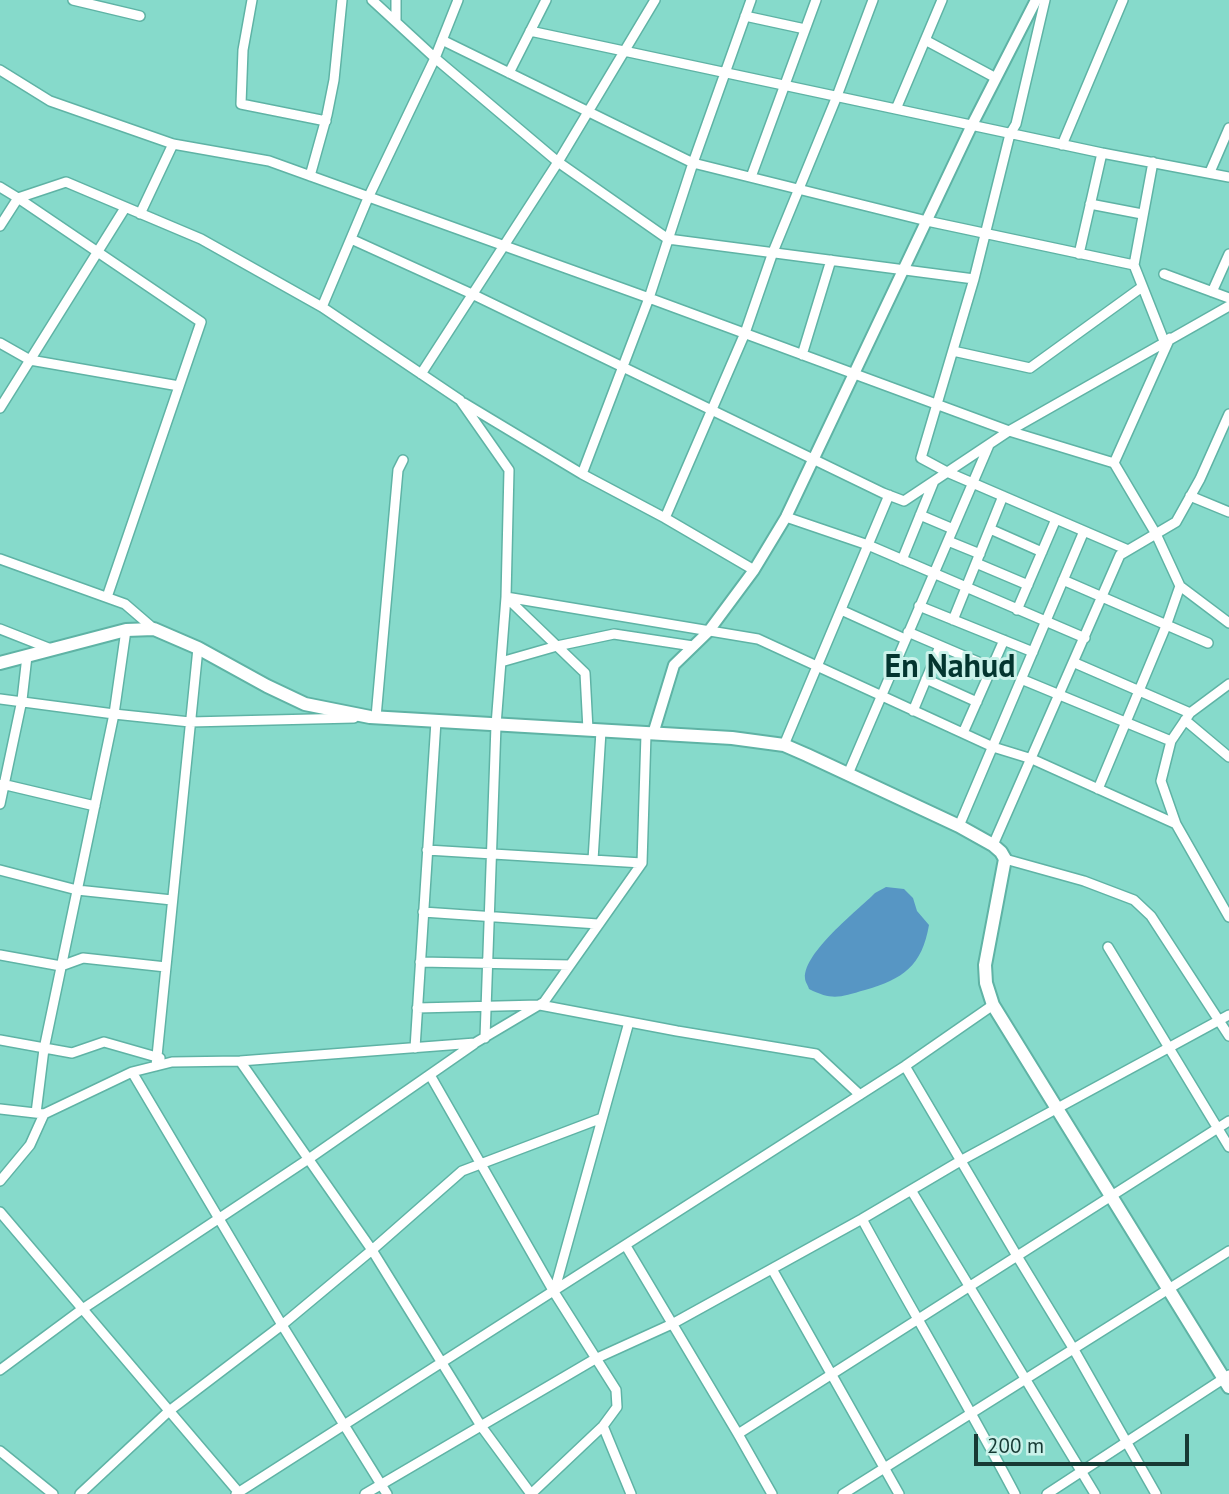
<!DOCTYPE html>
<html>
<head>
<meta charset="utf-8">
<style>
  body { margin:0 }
  #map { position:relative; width:1229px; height:1494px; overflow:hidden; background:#86dacb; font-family:"PT Sans",sans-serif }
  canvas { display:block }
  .scale { position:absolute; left:974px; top:1434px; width:215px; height:32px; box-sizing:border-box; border:4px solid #163a34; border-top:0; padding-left:9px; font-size:21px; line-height:24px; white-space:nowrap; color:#163a34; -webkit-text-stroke:5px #caf2ea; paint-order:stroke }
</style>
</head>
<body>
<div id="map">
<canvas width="1229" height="1494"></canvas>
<div class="scale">200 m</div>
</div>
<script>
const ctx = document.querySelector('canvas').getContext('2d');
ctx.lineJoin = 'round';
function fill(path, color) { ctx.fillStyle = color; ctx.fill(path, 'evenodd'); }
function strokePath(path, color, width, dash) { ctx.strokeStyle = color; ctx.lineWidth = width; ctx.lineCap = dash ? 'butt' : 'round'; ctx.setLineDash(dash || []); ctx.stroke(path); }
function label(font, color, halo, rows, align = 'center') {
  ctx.font = font + ' "PT Sans",sans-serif'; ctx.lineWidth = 6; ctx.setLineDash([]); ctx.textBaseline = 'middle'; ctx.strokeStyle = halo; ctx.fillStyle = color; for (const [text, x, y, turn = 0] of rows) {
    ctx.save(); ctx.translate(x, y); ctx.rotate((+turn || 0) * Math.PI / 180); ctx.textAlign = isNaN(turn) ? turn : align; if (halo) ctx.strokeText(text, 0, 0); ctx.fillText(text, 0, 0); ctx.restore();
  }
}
fill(new Path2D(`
  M886 887 904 889 913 898 917 911 929 925C922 966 903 979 865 990 840 997 833 1001 809 989 808 985 805 982 805 978 804 952 857 911 875 893Z`), '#5796c4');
const minor = new Path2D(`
  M73 0 140 16
  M252 0 243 50 241 104 326 121
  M372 0 435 58 558 162 668 239 974 279
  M396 0V21
  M1045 0 1016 124 1010 134 974 279 921 458 947 472 1128 550
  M745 16 805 29
  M530 31 1102 153 1229 177
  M442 40 693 163 927 221 1134 265
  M925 40 996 78
  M0 70 50 101 173 144 269 161 649 298 1009 431 1114 463
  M509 73 546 0
  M896 109 942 0
  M1062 145 1123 0
  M1153 162 1134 265 1164 341
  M1210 172 1229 128
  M310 176 327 115 334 80 342 0
  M751 177 816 0
  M0 187 18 198 66 182 201 239 322 307 460 400 509 470 506 597 585 673 588 730
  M1090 204 1142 214
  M140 214 173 144
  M0 226 18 198 201 322 107 597
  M351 239 472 294 883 493 904 501 1009 431 1229 306
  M1079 254 1102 153
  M1164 274 1229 298
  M1212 292 1229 254
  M322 307 368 198 435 58 458 0
  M1170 338 1114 463 1156 534 1180 586 1229 623
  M0 343 30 360 179 386
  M953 351 1030 368 1142 287
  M802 355 831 260
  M421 374 558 162 655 0
  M464 403 582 474 665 518 754 570
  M0 408 125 208
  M582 474 649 298 693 163 751 0
  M1190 496 1229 512
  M920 515 953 529
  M786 517 868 545 1085 638
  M665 518 745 333 773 252 837 96 873 0
  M990 529 1042 552
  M948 541 980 554
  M0 559 125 604 154 629
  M902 560 934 481
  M976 563 1028 585
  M1063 580 1208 643
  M919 606 1033 652
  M841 610 905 639
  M1017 610 1056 519
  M953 620 1003 496
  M0 629 51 649
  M908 632 992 668
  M501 662 557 646 614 634 693 646
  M1075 663 1190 713
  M926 679 977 702
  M1021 679 1171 741
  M1229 684 1190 713 1171 741 1161 781 1176 824 1229 917
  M0 699 114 714 190 722 354 718
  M913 711 940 646
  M376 717 398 470 403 460
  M1185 720 1229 757
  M963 733 1004 640
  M784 745 889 495
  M848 774 989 445
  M2 784 95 806
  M1098 789 1166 626 1180 586
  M0 804 22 700 27 656
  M959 826 1084 531
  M993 845 1120 555 1176 522 1200 479 1229 414
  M427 850 642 863
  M1005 859 1084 881 1134 900 1151 916 1229 1036
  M593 860 601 731
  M0 870 77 890 172 900
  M423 912 598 924
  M1108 947 1229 1147
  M0 955 61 966 83 958 166 967
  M420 962 570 965
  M417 1008 540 1005 677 1031 816 1054 860 1095
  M485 1038 496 725 506 597 758 639 993 747 1032 759 1176 824
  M0 1040 72 1053 104 1042 160 1058
  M415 1048 436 721
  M240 1061 372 1250 481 1426 531 1494
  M156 1066 198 648
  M905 1066 1017 1256 1073 1348 1156 1494
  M132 1072 282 1325 387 1494
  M430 1075 554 1292
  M0 1109 44 1114 132 1072 172 1062 240 1061 475 1043 544 1002 642 863 646 734
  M36 1113 44 1049 114 714 126 630
  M0 1181 30 1145 44 1114
  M911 1190 1095 1494
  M0 1212 240 1494
  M862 1219C912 1311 966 1401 1015 1494
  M626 1246 738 1434 772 1494
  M772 1269 899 1494
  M0 1370 81 1310 310 1158 474 1044
  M603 1426 631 1494
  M738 1434 1229 1121
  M0 1451 53 1494
  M80 1494 169 1411 282 1325 372 1250 462 1171 602 1118
  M236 1494 905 1066 993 1005
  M365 1494 595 1359 672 1324 862 1219 962 1160 1229 1015
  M531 1494 603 1426 617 1407 616 1390 554 1292 629 1022
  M843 1494 1229 1251
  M1047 1494 1229 1375`);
const major = new Path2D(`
  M653 734 674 665 708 632 754 570 786 517 972 125 1036 0`);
const highway = new Path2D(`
  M0 663 126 630 154 629 198 648 267 686 305 704 370 717 732 738 784 745 807 755 959 826 993 845 1001 852 1005 859 985 965 986 983 993 1005 1229 1387`);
strokePath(minor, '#5fb3a5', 12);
strokePath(major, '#5fb3a5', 14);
strokePath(highway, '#5fb3a5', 16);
strokePath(minor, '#fff', 9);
strokePath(major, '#fff', 10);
strokePath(highway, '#fff', 12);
label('bold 32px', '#03352f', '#caf2ea', [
  ["En Nahud",950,668]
]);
</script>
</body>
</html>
